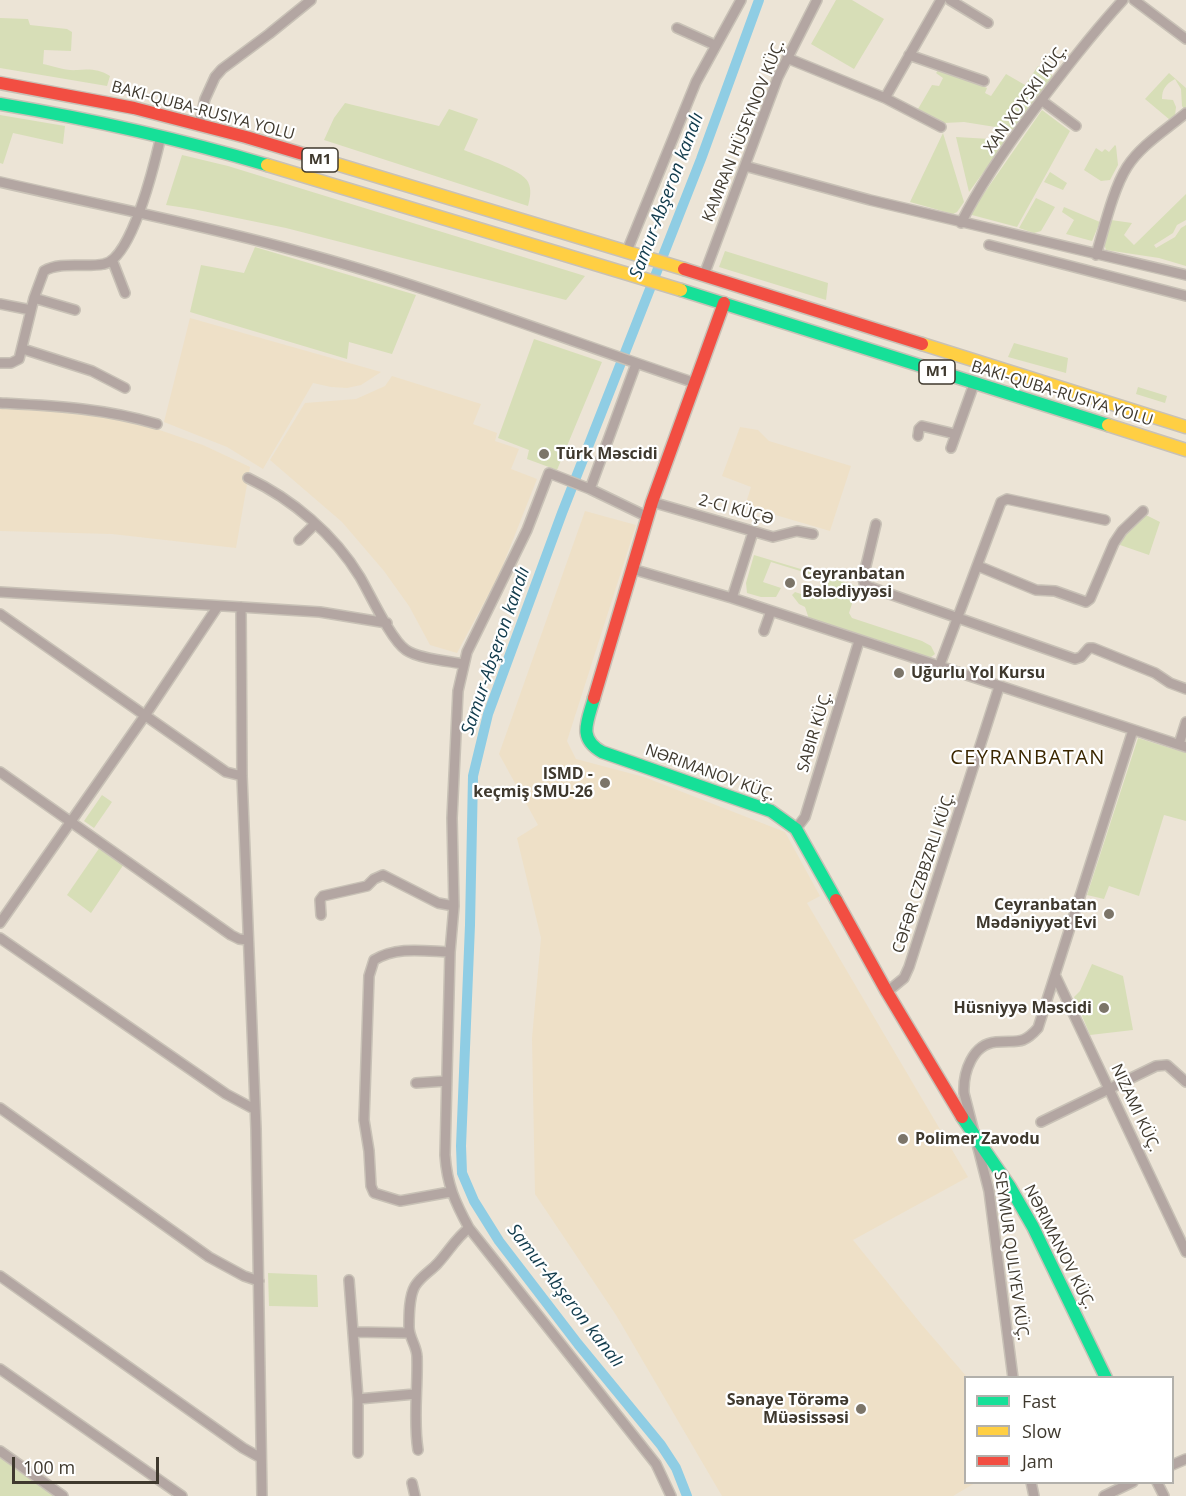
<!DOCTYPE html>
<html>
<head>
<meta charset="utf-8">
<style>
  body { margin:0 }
  #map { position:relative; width:1186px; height:1496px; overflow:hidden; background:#ece4d6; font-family:"Open Sans",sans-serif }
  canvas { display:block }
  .legend { position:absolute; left:964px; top:1376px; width:210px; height:108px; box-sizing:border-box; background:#fff; border:2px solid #b2b0ab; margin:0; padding:8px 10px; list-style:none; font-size:18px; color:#3f392e }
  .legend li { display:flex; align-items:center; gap:12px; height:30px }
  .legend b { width:30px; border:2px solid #b2b0ab }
  .scale { position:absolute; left:12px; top:1457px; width:147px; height:27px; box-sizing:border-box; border:3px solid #3f392e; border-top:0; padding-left:8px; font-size:18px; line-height:21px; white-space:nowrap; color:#3f392e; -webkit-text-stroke:4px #fff; paint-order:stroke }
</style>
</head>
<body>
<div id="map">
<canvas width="1186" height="1496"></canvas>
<ul class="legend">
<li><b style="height:8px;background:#16e098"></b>Fast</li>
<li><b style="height:8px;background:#ffcf43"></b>Slow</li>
<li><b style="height:8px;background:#f24e42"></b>Jam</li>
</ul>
<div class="scale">100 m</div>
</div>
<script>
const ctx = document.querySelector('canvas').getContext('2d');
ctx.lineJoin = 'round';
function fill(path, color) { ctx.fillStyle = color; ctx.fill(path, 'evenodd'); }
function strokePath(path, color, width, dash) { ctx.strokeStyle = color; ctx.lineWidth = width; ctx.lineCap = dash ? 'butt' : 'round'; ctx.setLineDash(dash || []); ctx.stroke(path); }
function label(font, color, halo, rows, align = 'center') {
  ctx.font = font + ' "Open Sans",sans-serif'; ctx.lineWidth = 4.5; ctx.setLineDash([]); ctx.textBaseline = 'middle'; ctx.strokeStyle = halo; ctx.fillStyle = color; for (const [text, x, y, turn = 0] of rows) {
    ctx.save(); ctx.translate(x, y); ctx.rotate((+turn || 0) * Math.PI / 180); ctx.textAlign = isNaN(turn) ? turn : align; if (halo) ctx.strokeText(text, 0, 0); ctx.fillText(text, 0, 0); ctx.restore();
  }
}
fill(new Path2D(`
  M190 318 381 372 361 385 347 388 331 387 313 383 263 469 227 447 164 422Z
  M392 376 481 404 473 424 497 433 495 441 519 449 511 469 537 479 499 575 457 653 430 645 409 606 384 571 342 522 270 460 305 403 356 399 385 386Z
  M0 407 97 413 148 426 203 445 250 467 236 548 112 534 0 531Z
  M740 427 758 430 769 441 851 466 830 531 745 506 751 487 722 476Z
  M585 511 636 525 567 741 576 759 644 777 785 832 820 896 807 903 968 1177 853 1240 922 1325 967 1377 966 1482 975 1483 953 1496H722L616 1315 535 1194 532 1038 541 938 517 838 538 825 499 754Z`), '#eee0c7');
fill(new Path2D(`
  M836 0H852L884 19 854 69 811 44Z
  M0 18 28 19 30 25 67 29 72 32 71 51 44 50 43 64C53 66 66 71 77 70 89 69 99 69 110 76L107 86 0 68Z
  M1038 66 1053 76 1014 130 964 122 944 123 918 109 932 85 939 86 943 78 936 73 939 69 987 88 985 93 991 96 1006 74 1025 85Z
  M1169 73 1186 88V107L1184 109 1182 106 1181 89 1175 79C1166 84 1162 89 1162 99L1173 100 1176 107 1175 116 1170 120 1145 99Z
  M345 103 439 126 449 109 478 119 464 150C478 156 523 170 528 182 532 190 530 198 528 206L324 140 334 118Z
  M1042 110 1070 131 1017 227 972 215 971 212Z
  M0 115 65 126 63 144 13 133 3 164 0 163Z
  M943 133 964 202 957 212 953 214 910 202Z
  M956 137 1007 140 969 192Z
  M1115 145 1116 146 1118 165 1110 180 1101 181 1084 170 1096 148 1102 152 1105 149 1109 152Z
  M182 155 228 166 585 276 566 300 286 228 193 209 166 205Z
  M1050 172 1067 183 1063 190 1044 182Z
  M1186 194V220L1177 225 1173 233 1154 245 1156 248 1175 237 1181 228 1186 225V266L1159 258 1106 250 1104 244 1111 220 1132 223 1124 235 1134 245Z
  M1036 198 1055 207 1041 231 1034 233 1019 228Z
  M1064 207 1100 222 1092 241 1066 234 1074 220 1062 212Z
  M255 247 416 295 392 354 349 342 347 359 190 312 201 265 244 273Z
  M725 251 828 283 826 300 719 267Z
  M534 339 602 362 557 470 527 459 529 450 498 438Z
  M1014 343 1068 358 1066 373 1008 357Z
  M1138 387 1167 396 1165 403 1136 394Z
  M1146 515 1160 522 1149 555 1120 545C1126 532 1134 523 1146 515Z
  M754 555 854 585 857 588 849 613 852 618 922 641 931 646 935 654 931 657 919 656 809 619 805 607 799 604 792 595 795 592 816 599 823 578 771 562 763 582 781 588 776 597H761L747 593 746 583Z
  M1138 738 1186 753V821L1164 815 1139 896 1109 886 1104 899 1087 895Z
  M102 795 112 802 94 828 84 821Z
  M100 847 124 864 91 913 67 895Z
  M1092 964 1123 976 1133 1030 1090 1035 1074 997 1080 991Z
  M268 1273 317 1275 318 1307 269 1306Z
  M0 1455 57 1496H0Z`), '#d7deb7');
strokePath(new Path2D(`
  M687 1496 676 1468 661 1445 578 1344 499 1241 474 1201 462 1173 461 1146 470 925 473 776 488 714 562 513 701 159 759 0`), '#8fcde4', 10);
const street = new Path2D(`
  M950 0 988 23
  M1134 0 1186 39
  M677 28 715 45
  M909 55 984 81
  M787 58 885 98 941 127
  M885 98 941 0
  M1041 100 1076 126
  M199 124 205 99 215 77 222 69 269 34 311 0
  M745 166 870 200 1186 275
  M0 182C99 205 199 224 297 251 432 287 562 339 695 383
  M961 223C981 183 1007 146 1033 111 1062 73 1091 35 1123 0
  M989 245 1186 296
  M627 251 696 82 741 0
  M1096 255C1104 229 1113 189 1127 167 1141 145 1166 130 1186 113
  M113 262 125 293
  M704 275 778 77 817 0
  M34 298 75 310
  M0 304 31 310
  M23 349 92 371 125 388
  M0 363H11L19 359 34 298 44 271C61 261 85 268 104 264 132 259 155 162 161 136
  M0 403C56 406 103 408 157 424
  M918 436 919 429 922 426 955 434
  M951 448 974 384
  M248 478C292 499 334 534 360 577 370 594 391 640 406 650 419 659 448 661 464 664
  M590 489 636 364
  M652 502 773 537 797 531 813 534
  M648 517 590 489 549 473 527 530 467 652 458 691 452 818 454 906 450 952 445 1155C447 1185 455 1202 469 1228L656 1464 671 1496
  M876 524 863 578 864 583 867 586 1075 659 1081 657 1089 648H1093L1155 673 1170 683 1186 689
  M299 540 315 524
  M978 566 1036 590 1055 591 1086 602 1090 599 1114 543 1122 531 1143 511
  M632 569 732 598 1186 747
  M0 592 320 612 387 623
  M732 598 753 532
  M241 607 242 776 256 1129 262 1496
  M0 614 226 772 242 776
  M764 631 771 611
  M939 667 1001 502 1007 499 1105 520
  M1179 744 1186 722
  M0 772 231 935 239 939 248 940
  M796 829 805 817 859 641
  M321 915 320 900 323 896 367 886 374 879 383 875 438 903 454 906
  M0 923 146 714 218 606
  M0 938 226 1094 254 1109
  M450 952C424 951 397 946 374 960L369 976 364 1120 369 1151 371 1186 374 1193 400 1201 450 1192
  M1056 977 1186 1252
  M887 992 904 978 909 967 999 687
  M416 1083 446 1081
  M0 1108 209 1257 244 1276 259 1281
  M1041 1122 1156 1066 1167 1065 1186 1082
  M0 1276 243 1448 261 1458
  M349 1280 358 1399V1453
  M354 1332 409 1333
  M0 1369 182 1496
  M1013 1378 989 1191 964 1093C963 1073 972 1044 996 1042 1017 1040 1022 1046 1038 1028L1133 730
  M358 1399 415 1394
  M418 1450C413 1419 418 1389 417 1357 417 1346 409 1338 409 1327 409 1315 409 1296 415 1286 421 1276 431 1271 438 1263 449 1251 456 1238 469 1228
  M0 1451 63 1496
  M1172 1465 1186 1459
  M1031 1482 1034 1496
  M1157 1482 1164 1496
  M412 1483 415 1496
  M1104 1496 1133 1482`);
const fast = new Path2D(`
  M0 104C90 119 179 139 267 165
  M681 290 1108 425
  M594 698C588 721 577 738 602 752L771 811 796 829 836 900
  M962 1117 1010 1187 1033 1227 1106 1378`);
const slow = new Path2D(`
  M313 157 684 269
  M267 165 681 290
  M922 344 1186 427
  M1108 425 1186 450`);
const jam = new Path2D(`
  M0 83 134 108 246 137 313 157
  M684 269 922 344
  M594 698 652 502 724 303
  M836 900 887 992 962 1117`);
strokePath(street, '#c8c1b6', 12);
strokePath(fast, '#c8c1b6', 15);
strokePath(slow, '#c8c1b6', 15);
strokePath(jam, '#c8c1b6', 15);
strokePath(street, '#b3a6a2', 9);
strokePath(fast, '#16e098', 12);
strokePath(slow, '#ffcf43', 12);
strokePath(jam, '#f24e42', 12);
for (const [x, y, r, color] of [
  [544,454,6,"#7c7569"],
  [790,583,6,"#7c7569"],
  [899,673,6,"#7c7569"],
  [605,783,6,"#7c7569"],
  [1109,914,6,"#7c7569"],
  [1104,1008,6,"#7c7569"],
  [903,1139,6,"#7c7569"],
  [861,1409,6,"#7c7569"]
]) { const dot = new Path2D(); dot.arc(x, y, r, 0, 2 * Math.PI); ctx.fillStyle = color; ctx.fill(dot); strokePath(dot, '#fff', 2); }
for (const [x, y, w] of [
  [320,160,36],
  [937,372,36]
]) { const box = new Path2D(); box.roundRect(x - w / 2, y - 12, w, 24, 4.5); ctx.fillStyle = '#fff'; ctx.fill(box); strokePath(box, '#3f392e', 1.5); }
label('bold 15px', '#3f392e', null, [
  ["M1",320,160],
  ["M1",937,372]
]);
label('16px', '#3f392e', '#fff', [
  ["XAN XOYSKI KÜÇ.",1026,99,-54],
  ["BAKI-QUBA-RUSIYA YOLU",203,111,15],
  ["KAMRAN HÜSEYNOV KÜÇ.",744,131,-68],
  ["BAKI-QUBA-RUSIYA YOLU",1062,394,17],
  ["2-CI KÜÇƏ",736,510,15],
  ["SABIR KÜÇ.",815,732,-73],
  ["NƏRIMANOV KÜÇ.",710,773,20],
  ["CƏFƏR CZBBZRLI KÜÇ.",924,873,-72],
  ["NIZAMI KÜÇ.",1135,1108,65],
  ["NƏRIMANOV KÜÇ.",1059,1247,63],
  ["SEYMUR QULIYEV KÜÇ.",1011,1256,82]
]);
label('bold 16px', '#3f392e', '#fff', [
  ["Türk Məscidi",556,454],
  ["Ceyranbatan",802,574],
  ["Bələdiyyəsi",802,592],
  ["Uğurlu Yol Kursu",911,673],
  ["ISMD -",593,774,"right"],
  ["keçmiş SMU-26",593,792,"right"],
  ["Ceyranbatan",1097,905,"right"],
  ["Mədəniyyət Evi",1097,923,"right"],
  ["Hüsniyyə Məscidi",1092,1008,"right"],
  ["Polimer Zavodu",915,1139],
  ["Sənaye Törəmə",849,1400,"right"],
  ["Müəsissəsi",849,1418,"right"]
], 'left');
label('italic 18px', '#113b4c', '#fff', [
  ["Samur-Abşeron kanalı",667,196,-69],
  ["Samur-Abşeron kanalı",496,651,-71],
  ["Samur-Abşeron kanalı",565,1296,52]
]);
ctx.letterSpacing = '1.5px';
label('20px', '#3b2700', '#fff', [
  ["CEYRANBATAN",1028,758]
]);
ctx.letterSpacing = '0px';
</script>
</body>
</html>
